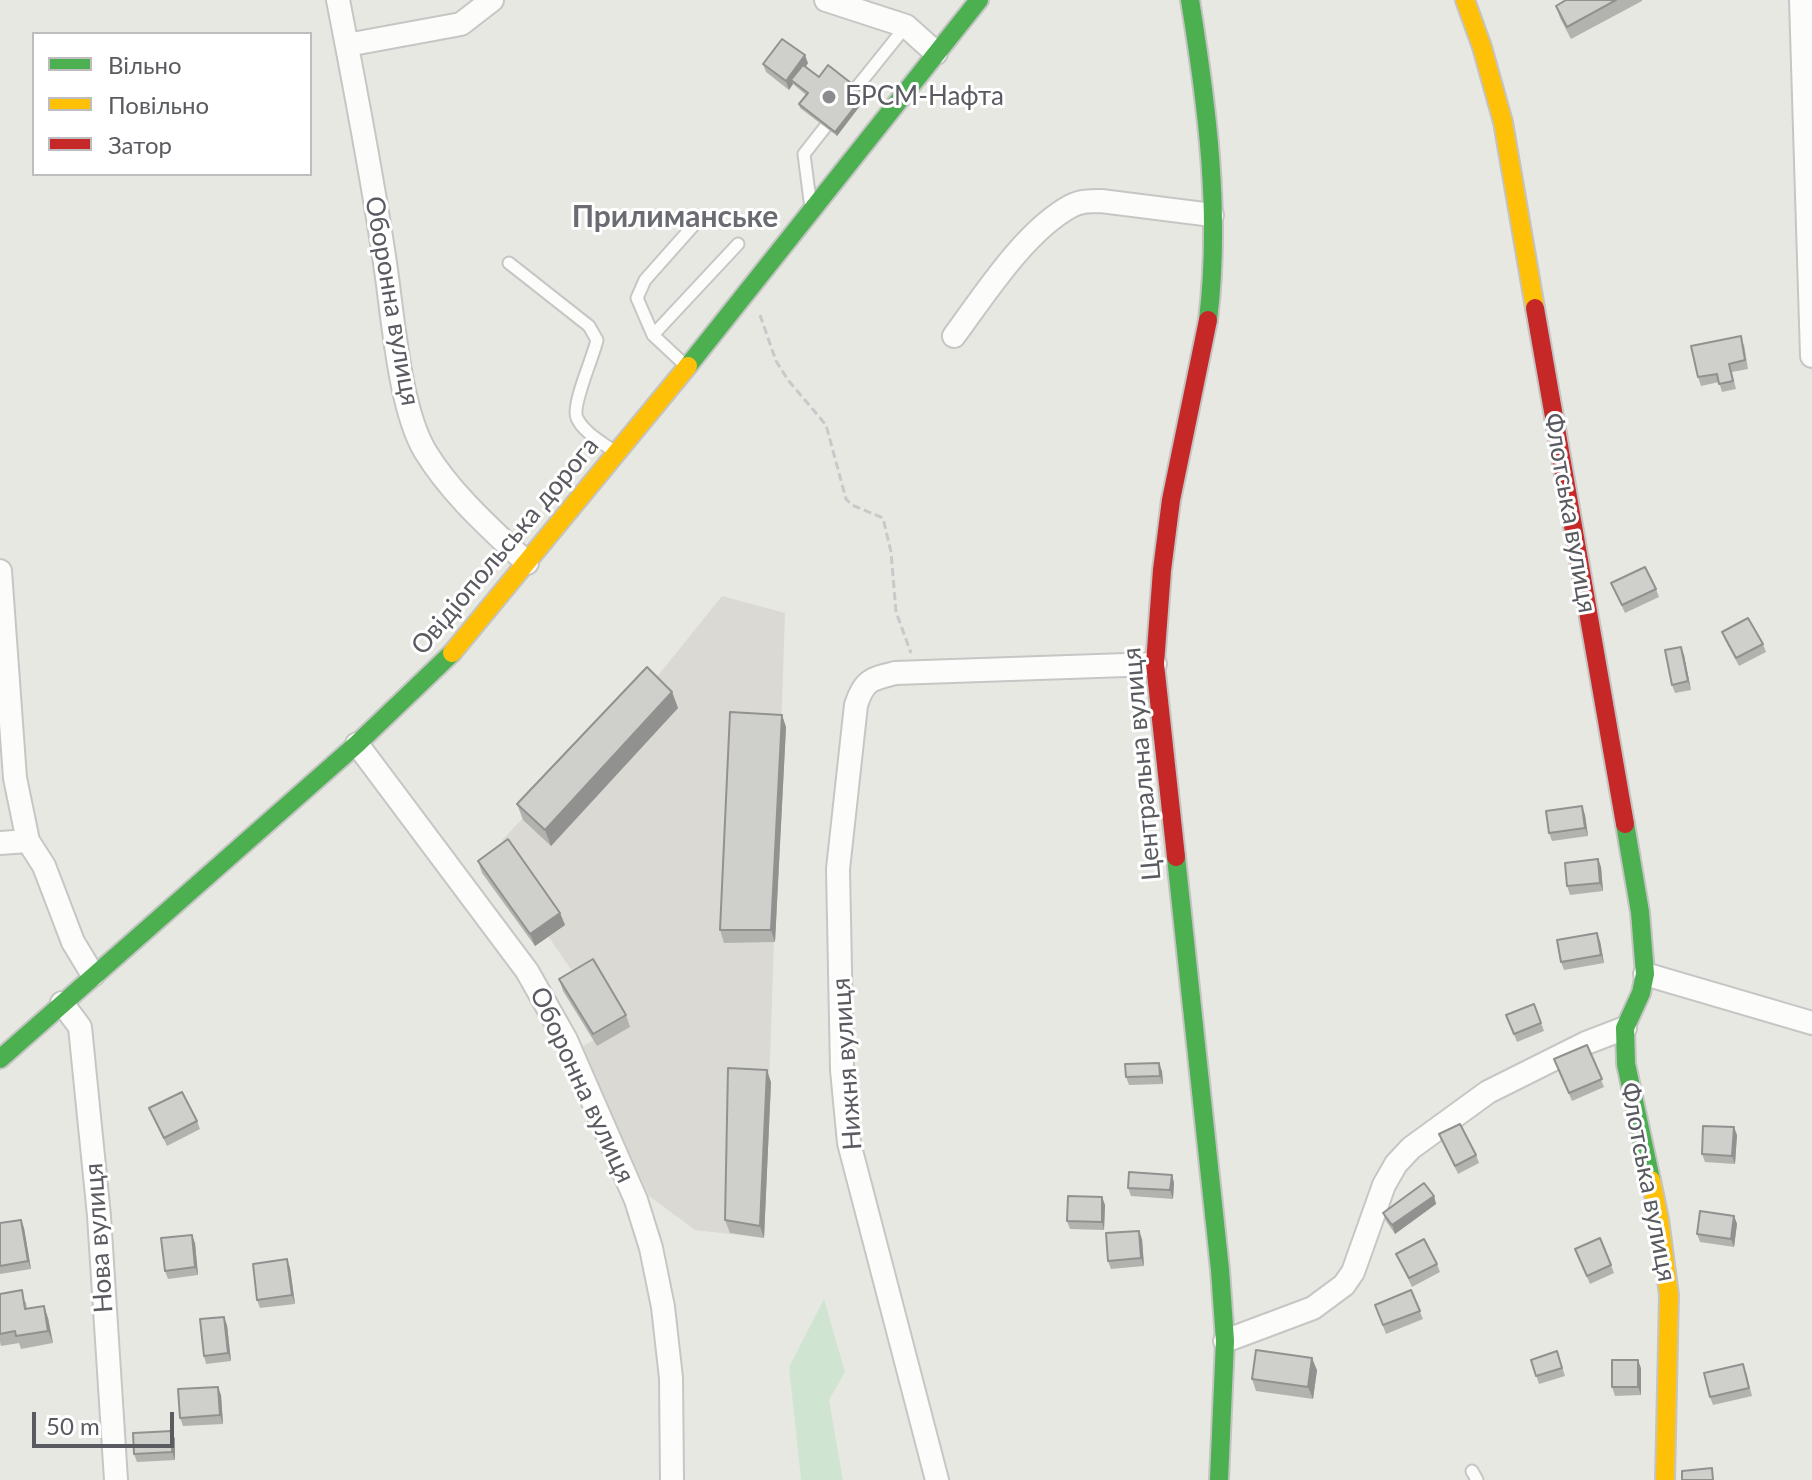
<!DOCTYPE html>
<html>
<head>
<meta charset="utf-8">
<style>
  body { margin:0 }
  #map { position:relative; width:1812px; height:1480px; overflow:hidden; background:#e8e8e3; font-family:Lato,sans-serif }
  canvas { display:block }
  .legend { position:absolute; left:32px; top:32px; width:280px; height:144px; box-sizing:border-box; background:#fff; border:2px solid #bdbdbf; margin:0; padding:10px 14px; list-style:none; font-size:24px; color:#595b60 }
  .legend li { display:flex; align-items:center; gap:16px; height:40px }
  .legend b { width:40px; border:2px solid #bdbdbf }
  .scale { position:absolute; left:32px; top:1412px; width:142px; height:36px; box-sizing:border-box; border:4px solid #595b60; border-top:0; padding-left:10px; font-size:24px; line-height:28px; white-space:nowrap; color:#595b60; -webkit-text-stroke:6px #fff; paint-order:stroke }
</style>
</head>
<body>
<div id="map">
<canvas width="1812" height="1480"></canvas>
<ul class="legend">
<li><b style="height:10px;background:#4caf50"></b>Вільно</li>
<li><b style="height:10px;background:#ffc107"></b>Повільно</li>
<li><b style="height:10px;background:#c62828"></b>Затор</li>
</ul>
<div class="scale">50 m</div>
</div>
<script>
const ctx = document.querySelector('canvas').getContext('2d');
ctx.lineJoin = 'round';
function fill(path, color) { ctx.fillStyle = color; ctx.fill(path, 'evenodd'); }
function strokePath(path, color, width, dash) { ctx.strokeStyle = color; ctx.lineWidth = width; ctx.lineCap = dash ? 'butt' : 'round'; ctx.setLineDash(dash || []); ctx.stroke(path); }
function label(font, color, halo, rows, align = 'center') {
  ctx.font = font + ' Lato,sans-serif'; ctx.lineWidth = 6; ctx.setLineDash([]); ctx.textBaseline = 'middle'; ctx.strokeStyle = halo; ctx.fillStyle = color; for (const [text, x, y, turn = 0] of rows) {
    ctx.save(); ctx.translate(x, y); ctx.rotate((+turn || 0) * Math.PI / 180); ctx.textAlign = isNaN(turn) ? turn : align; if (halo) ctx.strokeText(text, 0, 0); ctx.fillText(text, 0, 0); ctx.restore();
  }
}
fill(new Path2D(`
  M722 596 785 613 764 1238 695 1230 649 1196 581 1047 596 1039 579 981 497 862 512 851 502 840 652 683Z`), '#dad9d4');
fill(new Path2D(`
  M824 1299 845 1372 829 1400 843 1480H801L789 1367Z`), '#d0e5d1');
const lane = new Path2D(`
  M849 97 906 26
  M810 201 804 154 833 117
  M509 263 589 326 597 340C593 358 571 406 577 418 583 432 603 443 615 452
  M653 335 738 244
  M684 364 653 335 637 298 645 280 700 218
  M1472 1471 1477 1480`);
const street = new Path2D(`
  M338 0C355 87 372 175 385 263 393 316 399 407 425 451 451 494 491 529 527 563
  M826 0 906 26 936 53
  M1801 0 1812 356
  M347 45 461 24 492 0
  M954 336C985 294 1025 231 1071 206 1080 201 1090 201 1101 201L1212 215
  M0 571 15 778 28 841 44 866 73 942 93 975
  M357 744 527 971 566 1040 636 1200 651 1248 663 1307 671 1378 672 1480
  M0 843 28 841
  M1645 974 1812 1023
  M62 1003 80 1027 99 1216 116 1480
  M1225 1341 1313 1308 1344 1285 1353 1272 1384 1185 1396 1164 1411 1148 1488 1092 1586 1043 1625 1028
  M937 1480 849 1143 842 1070 838 869 856 705C864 680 871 679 895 673L1155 664`);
const fast = new Path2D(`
  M1190 0C1207 105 1221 213 1208 320
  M688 366 979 0
  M1625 824 1640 912 1645 974 1641 993 1625 1028 1626 1064 1651 1180
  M1176 857 1220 1270 1225 1341 1219 1480
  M0 1059 357 744 452 653`);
const slow = new Path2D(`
  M1465 0 1482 47 1503 122 1535 308
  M452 653 688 366
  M1651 1180 1659 1219 1669 1295 1665 1480`);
const jam = new Path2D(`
  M1535 308 1625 824
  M1176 857 1155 664 1162 570 1171 500 1208 320`);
strokePath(lane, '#c6c6c5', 15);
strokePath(street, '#c6c6c5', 26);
strokePath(fast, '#c4c4c4', 22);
strokePath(slow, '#c4c4c4', 22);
strokePath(jam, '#c4c4c4', 22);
strokePath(new Path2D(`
  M760 315 776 361 788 380 826 425 846 499 852 505 883 518 891 552 896 612 911 653`), '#c6cac9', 3, [8, 4]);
strokePath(lane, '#fcfcfb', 11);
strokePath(street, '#fcfcfb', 22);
strokePath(fast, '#4caf50', 18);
strokePath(slow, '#ffc107', 18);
strokePath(jam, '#c62828', 18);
fill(new Path2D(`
  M1566 0H1642V1L1571 39 1560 18 1556 6Z
  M808 63 806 67 819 77 866 98 837 136 800 108 799 104 806 95 793 84 789 90 766 72 763 64Z
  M1744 344 1748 369 1732 372 1736 389 1722 392 1719 382 1701 386 1698 377Z
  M1611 583 1656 589 1659 597 1625 613Z
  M1722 632 1763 644 1766 652 1739 666 1725 640Z
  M1684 655 1691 690 1675 693 1672 685Z
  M672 692 678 708 551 846 523 820 517 804Z
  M782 715 786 727 775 942 724 943 720 930Z
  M1582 806 1585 815 1588 836 1552 841 1549 833Z
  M1598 859 1601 867 1603 891 1570 895 1567 886Z
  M478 861 560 913 565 925 535 946 482 873Z
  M1600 941 1604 963 1564 970 1561 962Z
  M559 979 626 1015 630 1027 597 1046 563 991Z
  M1534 1004 1544 1031 1517 1042 1506 1015Z
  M1587 1045 1604 1087 1572 1101 1554 1059Z
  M1162 1071 1163 1084 1129 1085 1126 1077Z
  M771 1082 764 1238 730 1233 725 1220Z
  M149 1108 197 1121 200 1129 167 1146Z
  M1439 1134 1476 1155 1479 1163 1458 1174Z
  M1737 1135 1735 1164 1705 1162 1702 1154Z
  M1172 1175 1174 1183 1173 1199 1131 1196 1128 1188Z
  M1434 1196 1436 1204 1395 1234 1386 1221 1383 1213Z
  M1102 1197 1105 1205 1104 1230 1070 1229 1067 1221Z
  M1734 1216 1737 1224 1734 1247 1700 1242 1697 1234Z
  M21 1220 24 1228 31 1269 0 1274V1223Z
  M1142 1239 1144 1266 1111 1269 1108 1261Z
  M195 1243 198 1275 168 1279 165 1271Z
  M1575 1249 1611 1265 1614 1273 1590 1284Z
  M1396 1254 1437 1264 1440 1272 1412 1287Z
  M287 1259 290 1268 295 1304 260 1308 257 1300Z
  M1411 1290 1423 1319 1386 1334 1375 1305Z
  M0 1294 26 1302 27 1309 44 1306 48 1318 53 1343 21 1349 19 1343 1 1346 0 1342Z
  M227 1325 231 1361 206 1364 204 1356Z
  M1557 1351 1565 1376 1539 1384 1531 1360Z
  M1641 1368V1395L1615 1396 1612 1387Z
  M1317 1370 1313 1399 1256 1391 1252 1379Z
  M1746 1372 1752 1396 1713 1405 1710 1397Z
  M221 1395 223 1424 183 1426 180 1418Z
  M175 1439V1460L137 1462 134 1454Z`), '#b2b2af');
fill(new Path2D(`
  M805 55 808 63 794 82 791 80 793 84 789 90 786 81Z
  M865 94 866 98 837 136 835 132Z
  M1681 647 1684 655 1691 690 1688 681Z
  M672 692 678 708 551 846 545 830Z
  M782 715 786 727 775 942 771 930Z
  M1582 806 1585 815 1588 836 1585 828Z
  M1598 859 1601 867 1603 891 1600 883Z
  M560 913 565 925 535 946 530 934Z
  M1597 933 1600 941 1604 963 1601 955Z
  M1159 1063 1162 1071 1163 1084 1160 1076Z
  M767 1070 771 1082 764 1238 760 1226Z
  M1734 1127 1737 1135 1735 1164 1732 1156Z
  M1172 1175 1174 1183 1173 1199 1170 1190Z
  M1434 1196 1436 1204 1395 1234 1392 1225Z
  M1102 1197 1105 1205 1104 1230 1102 1222Z
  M1734 1216 1737 1224 1734 1247 1731 1239Z
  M21 1220 24 1228 31 1269 28 1261Z
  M1139 1231 1142 1239 1144 1266 1141 1258Z
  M192 1235 195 1243 198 1275 195 1267Z
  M287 1259 290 1268 295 1304 292 1295Z
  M44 1306 48 1318 53 1343 48 1331Z
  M224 1317 227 1325 231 1361 228 1353Z
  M1312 1358 1317 1370 1313 1399 1308 1387Z
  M1638 1360 1641 1368V1395L1638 1387Z
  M218 1387 221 1395 223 1424 220 1415Z
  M172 1431 175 1439V1460L172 1452Z`), '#91918f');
const building = new Path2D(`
  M1566 0H1616L1567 27 1556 6Z
  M782 39 805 55 786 81 763 64Z
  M803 65 819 77 828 65 865 94 835 132 799 104 808 93 791 80Z
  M1741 336 1745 360 1729 364 1733 381 1719 384 1717 374 1698 377 1691 346Z
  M1645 567 1656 589 1622 605 1611 583Z
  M1748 618 1763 644 1736 658 1722 632Z
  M1681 647 1688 681 1672 685 1665 650Z
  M647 667 672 692 545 830 517 804Z
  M730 712 782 715 771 930H720Z
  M1582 806 1585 828 1549 833 1546 811Z
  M508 839 560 913 530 934 478 861Z
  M1598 859 1600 883 1567 886 1565 863Z
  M1597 933 1601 955 1561 962 1557 940Z
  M593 959 626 1015 593 1034 559 979Z
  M1534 1004 1541 1023 1514 1034 1506 1015Z
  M1587 1045 1602 1079 1569 1093 1554 1059Z
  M1159 1063 1160 1076 1126 1077 1125 1064Z
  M728 1068 767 1070 760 1226 725 1220Z
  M182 1092 197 1121 164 1138 149 1108Z
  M1460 1124 1476 1155 1455 1166 1439 1134Z
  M1703 1126 1734 1127 1732 1156 1702 1154Z
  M1129 1172 1172 1175 1170 1190 1128 1188Z
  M1424 1183 1434 1196 1392 1225 1383 1213Z
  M1068 1196 1102 1197V1222L1067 1221Z
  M1700 1211 1734 1216 1731 1239 1697 1234Z
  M21 1220 28 1261 0 1266V1223Z
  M1139 1231 1141 1258 1108 1261 1106 1233Z
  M192 1235 195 1267 165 1271 161 1238Z
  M1600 1238 1611 1265 1587 1276 1575 1249Z
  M1424 1239 1437 1264 1409 1278 1396 1254Z
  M287 1259 292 1295 257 1300 253 1264Z
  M22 1290 25 1309 44 1306 48 1331 16 1336 15 1331 0 1334V1294Z
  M1411 1290 1420 1311 1383 1325 1375 1305Z
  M224 1317 228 1353 204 1356 200 1319Z
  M1256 1350 1312 1358 1308 1387 1252 1379Z
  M1557 1351 1562 1368 1536 1376 1531 1360Z
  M1612 1360H1638V1387H1612Z
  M1743 1364 1749 1388 1710 1397 1704 1373Z
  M218 1387 220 1415 180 1418 178 1389Z
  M172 1431V1452L134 1454 133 1433Z
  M1712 1468 1713 1480H1682V1471Z`);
fill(building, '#cfcfcc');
strokePath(building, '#91918f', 2);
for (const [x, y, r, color] of [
  [829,97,8,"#8b8c8e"]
]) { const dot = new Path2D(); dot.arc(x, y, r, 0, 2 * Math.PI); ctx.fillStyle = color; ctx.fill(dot); strokePath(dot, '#fff', 3); }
label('26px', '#595b60', '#fff', [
  ["БРСМ-Нафта",845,97]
], 'left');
label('26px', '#595b60', '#fff', [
  ["Оборонна вулиця",392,301,80],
  ["Флотська вулиця",1570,513,80],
  ["Овідіопольська дорога",505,546,-50],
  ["Центральна вулиця",1142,764,-95],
  ["Нижня вулиця",847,1064,-94],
  ["Оборонна вулиця",582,1085,65],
  ["Флотська вулиця",1648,1182,79],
  ["Нова вулиця",99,1238,-94]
]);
label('bold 30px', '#6a6c72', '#fff', [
  ["Прилиманське",675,217]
]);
</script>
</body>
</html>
